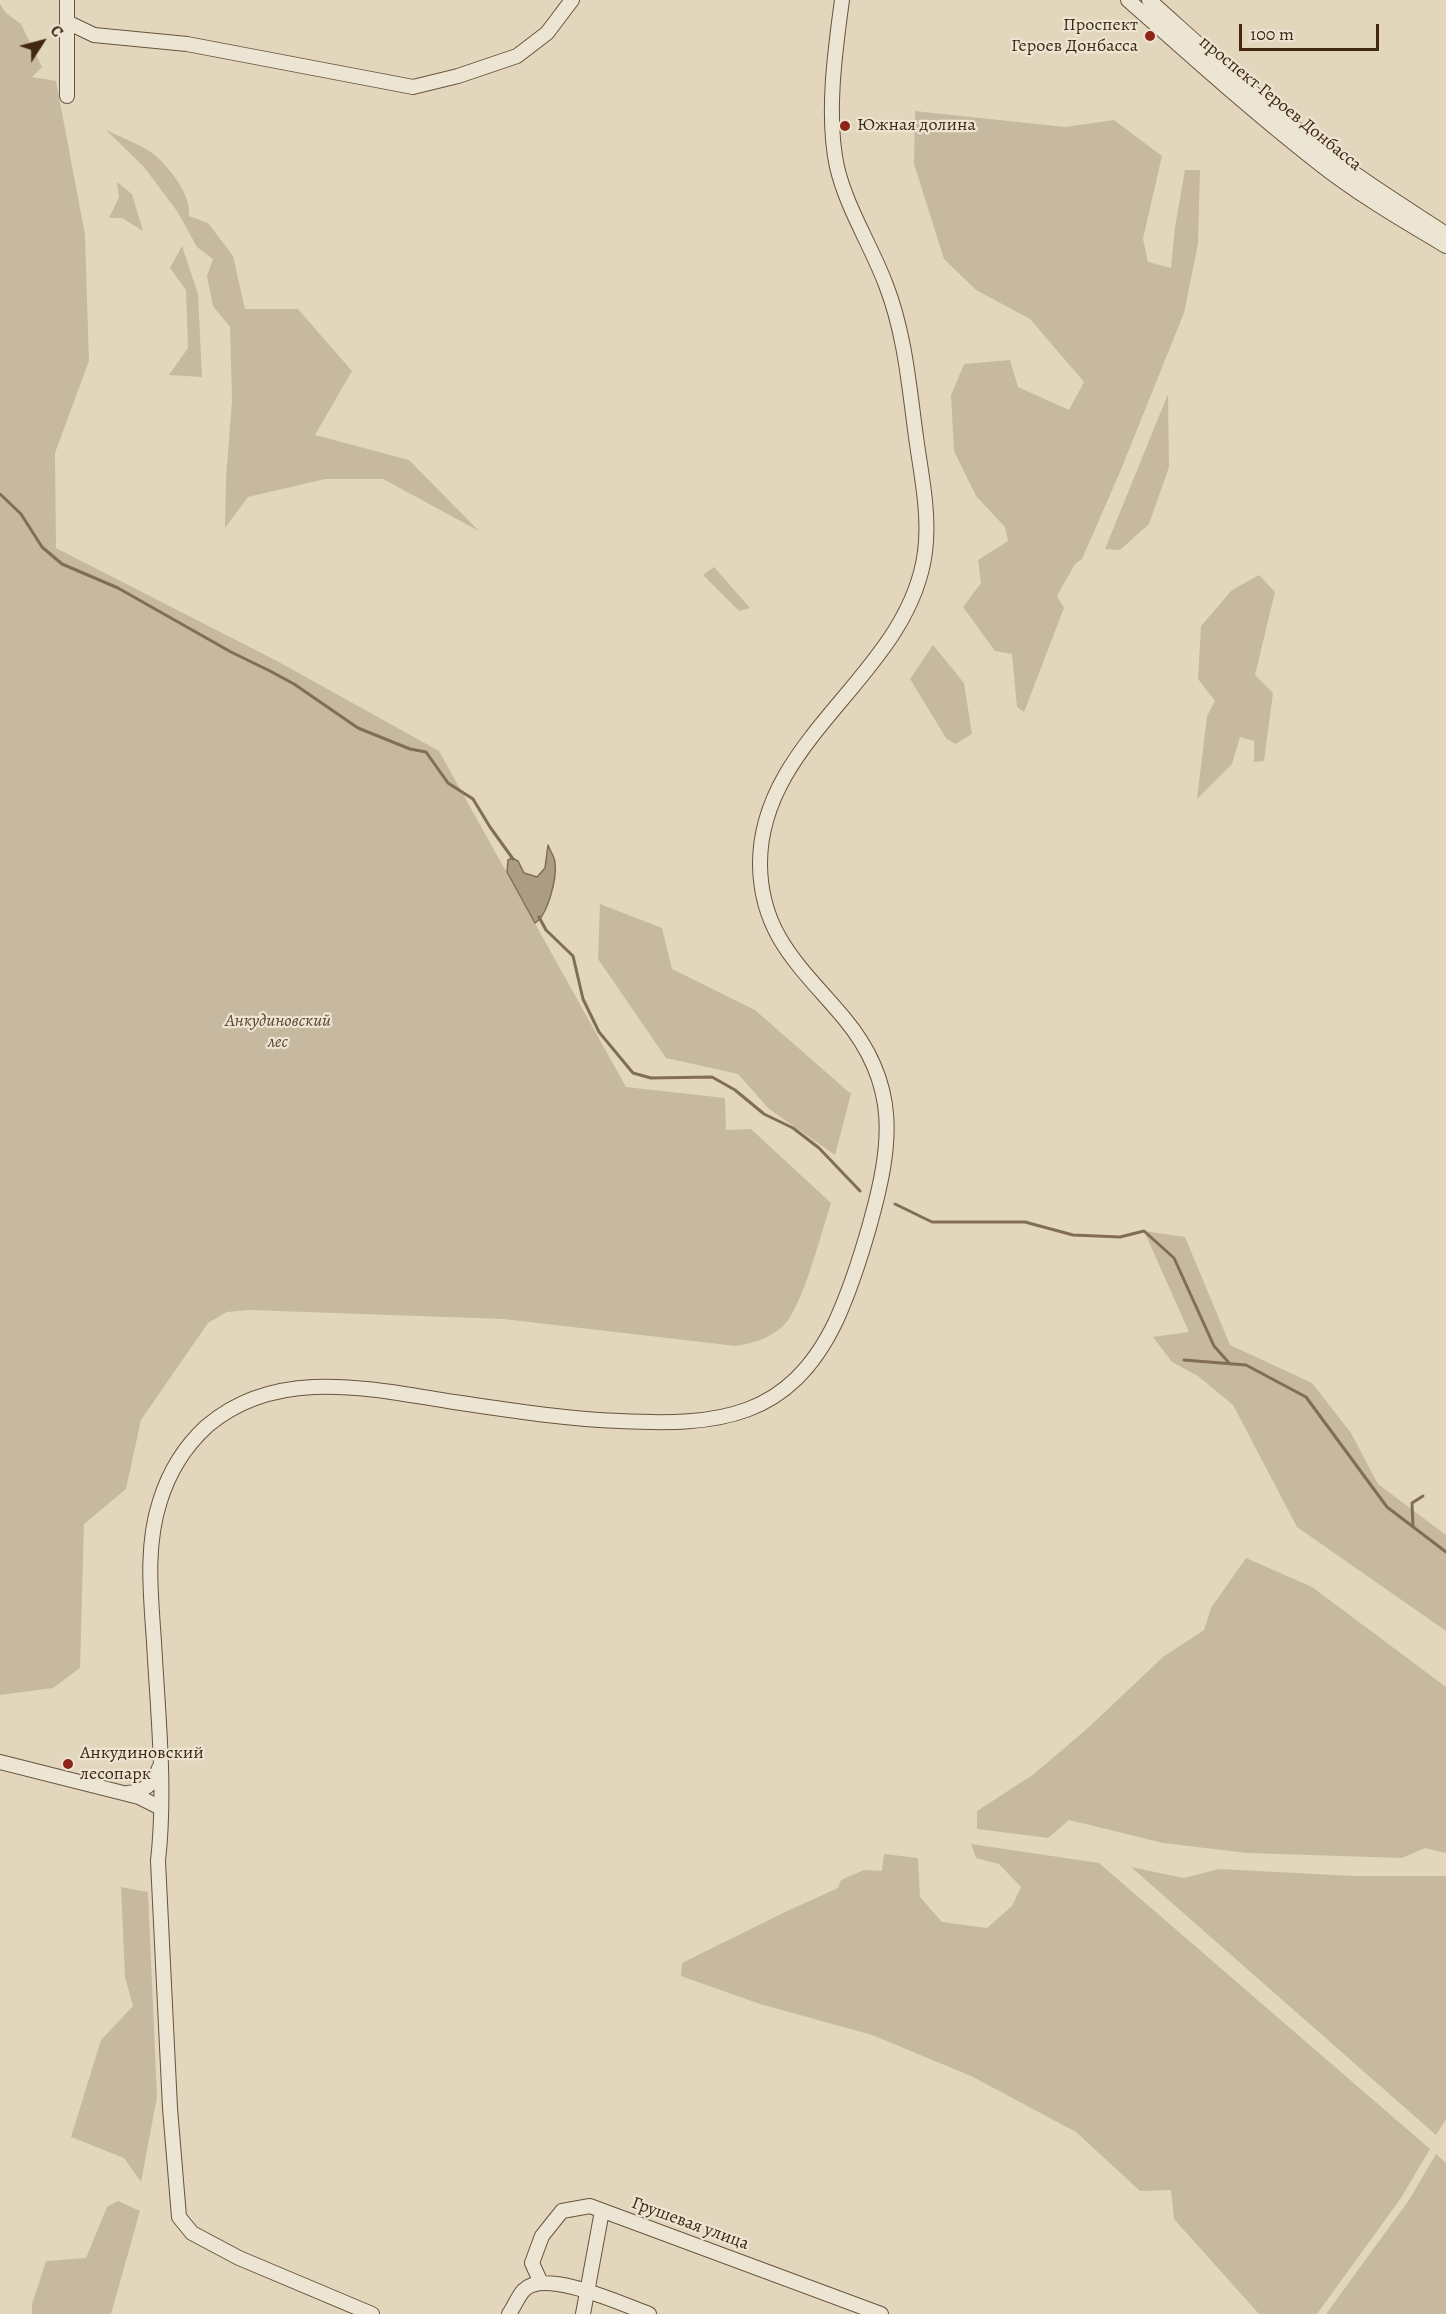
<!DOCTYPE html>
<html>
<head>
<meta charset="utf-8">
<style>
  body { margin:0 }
  #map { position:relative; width:1446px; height:2314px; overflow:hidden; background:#e2d7bc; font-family:Alegreya,serif }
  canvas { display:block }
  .north { position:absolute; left:12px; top:12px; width:60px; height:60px; -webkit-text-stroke:4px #ece5d3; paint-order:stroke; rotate:54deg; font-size:16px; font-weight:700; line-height:24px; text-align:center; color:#422810 }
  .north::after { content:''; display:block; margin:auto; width:21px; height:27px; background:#422810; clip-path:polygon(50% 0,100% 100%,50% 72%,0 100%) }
  .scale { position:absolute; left:1239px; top:24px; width:140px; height:27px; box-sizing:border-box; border:3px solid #422810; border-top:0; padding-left:8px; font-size:18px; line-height:21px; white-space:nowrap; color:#422810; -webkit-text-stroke:4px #ece5d3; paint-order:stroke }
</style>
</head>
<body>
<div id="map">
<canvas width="1446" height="2314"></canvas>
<div class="north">С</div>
<div class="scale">100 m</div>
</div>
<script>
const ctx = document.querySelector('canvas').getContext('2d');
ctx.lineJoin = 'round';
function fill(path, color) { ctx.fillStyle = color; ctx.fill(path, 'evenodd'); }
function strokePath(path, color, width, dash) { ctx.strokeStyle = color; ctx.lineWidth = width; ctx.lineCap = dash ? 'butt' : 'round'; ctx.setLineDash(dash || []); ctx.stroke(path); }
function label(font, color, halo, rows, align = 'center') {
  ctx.font = font + ' Alegreya,serif'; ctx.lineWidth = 4.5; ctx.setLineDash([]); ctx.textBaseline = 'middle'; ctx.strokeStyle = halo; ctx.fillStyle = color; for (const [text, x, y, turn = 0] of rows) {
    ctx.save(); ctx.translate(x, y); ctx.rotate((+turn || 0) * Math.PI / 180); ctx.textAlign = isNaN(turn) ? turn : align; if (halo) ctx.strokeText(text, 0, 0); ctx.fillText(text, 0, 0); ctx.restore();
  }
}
fill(new Path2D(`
  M0 4 6 13 21 24 42 67 32 77 56 81 85 235 89 361 55 453 56 548 277 661 439 751 626 1087 725 1098 726 1130 751 1129 831 1203C822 1230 802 1311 782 1327 768 1339 754 1343 736 1346L503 1319 249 1310 227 1312 208 1323 141 1420 126 1489 84 1524 80 1668 53 1688 0 1695Z
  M915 111 1065 127 1114 120 1162 156 1143 239 1148 262 1171 268 1175 227 1185 170H1200L1198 244 1184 313 1120 472 1082 559 1075 564 1057 596 1064 608 1024 712 1017 707 1012 654 995 651 963 607 981 583 978 560 1008 541 1005 527 976 496 954 451 951 395 964 364 1010 360 1018 387 1069 410 1084 382 1030 319 976 290 944 259 914 164Z
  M106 130C120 137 145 146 156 156 171 170 192 196 189 216L208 223 233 256 245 309H298L352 371 315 435 409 460 479 531 383 479H325L248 497 225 528 226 478 232 401 230 327 213 306 207 276 213 259 197 247 177 211 144 167Z
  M117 182 132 194 143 231 122 218H109L119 197Z
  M182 246 198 294 202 377 169 375 188 348 186 290 170 268Z
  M1168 394 1169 467 1149 524 1120 550 1105 549Z
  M714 567 750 608 739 611 703 575Z
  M1259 575 1275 592 1255 675 1273 693 1264 761 1254 762V741L1240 737 1232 764 1197 799 1207 716 1215 701 1198 679 1201 626 1232 590Z
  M933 645 964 683 972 734 955 744 946 738 910 679Z
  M600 904 662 928 672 969 755 1010 851 1094 835 1155 769 1109 738 1074 666 1058 598 959Z
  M1144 1231 1185 1237 1230 1345 1312 1383 1351 1433 1378 1484 1446 1535V1631L1297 1527 1233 1405 1198 1376 1172 1362 1153 1337 1189 1332Z
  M1246 1558 1312 1587 1446 1687V1853L1425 1848 1402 1858 1247 1853 1163 1843 1069 1820 1048 1838 977 1829V1811L1034 1774 1089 1727 1163 1657 1204 1630 1211 1608Z
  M971 1844 1099 1863 1430 2149 1401 2198 1317 2314H1259L1174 2219 1171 2190 1140 2191 1076 2132 971 2076 872 2035 760 2004 681 1976 682 1963 785 1912 838 1888 841 1880 864 1870 882 1871 884 1854 918 1858 920 1897 942 1922 987 1928 1012 1906 1021 1887 999 1864 976 1858Z
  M1131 1867 1184 1878 1219 1869 1354 1876H1446V2119L1436 2135Z
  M121 1887 148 1892 157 2097 141 2182 124 2158 71 2137 101 2040 133 2006 125 1977Z
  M1436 2154 1446 2163V2314H1326L1409 2200Z
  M118 2201 140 2211 111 2314H32V2304L46 2261 86 2258 107 2207Z`), '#c7b99f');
const water = new Path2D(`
  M548 845C550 851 555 857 555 863 557 878 548 915 535 923L507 872 508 860 512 858 518 861 524 873 537 877 545 868Z`);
fill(water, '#ac9c82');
strokePath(water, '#826e54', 1.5);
strokePath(new Path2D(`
  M0 494 21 514 42 547 62 564 118 588 231 652 270 671 294 684 358 728 410 749 426 752 448 783 473 799 490 827 513 859
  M539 917 546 930 573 956 583 999 599 1032 633 1073 651 1078 712 1077 735 1090 764 1114 793 1128 819 1148 860 1191
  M895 1204 932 1222H1025L1073 1235 1120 1237 1144 1231 1174 1258 1214 1346 1230 1364
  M1184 1360 1246 1365 1306 1397 1387 1507 1446 1552
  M1413 1527 1412 1503 1423 1496`), '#826e54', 3);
const minor = new Path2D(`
  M1128 0C1190 55 1251 110 1316 161 1356 193 1402 220 1446 246
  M1149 0C1215 59 1279 119 1351 171 1382 193 1414 213 1446 234
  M69 23 94 35 187 44 413 87 458 76 517 56 547 33 572 0
  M67 96V0
  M0 1762 139 1797 161 1808
  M127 1793C143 1792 155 1784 159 1768
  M541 2283 532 2263 542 2236 562 2211 590 2206 881 2314
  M372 2314 239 2258 192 2233 179 2217 170 2108 158 1861C166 1789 158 1715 154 1642 151 1596 145 1547 160 1501 169 1472 184 1447 207 1426 277 1366 371 1389 454 1402 509 1410 564 1419 620 1421 718 1426 789 1419 836 1321 850 1290 861 1256 870 1224 892 1145 900 1085 844 1018 802 968 761 936 760 865 759 737 909 675 925 552 930 514 921 474 916 437 909 386 905 334 886 285 871 245 847 209 837 167 826 116 835 51 842 0
  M509 2314C514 2307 518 2296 524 2290 545 2268 624 2305 649 2314
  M583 2314 602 2211`);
strokePath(minor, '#6a543b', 16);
strokePath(minor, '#ece5d3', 14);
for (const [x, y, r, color] of [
  [1150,36,6,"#8f2418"],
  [845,126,6,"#8f2418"],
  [68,1764,6,"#8f2418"]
]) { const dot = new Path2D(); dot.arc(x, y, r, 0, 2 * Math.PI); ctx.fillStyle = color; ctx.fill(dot); strokePath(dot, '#ece5d3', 2); }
label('18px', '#422810', '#ece5d3', [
  ["Проспект",1138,26,"right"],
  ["Героев Донбасса",1138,47,"right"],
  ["Южная долина",857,126],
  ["Анкудиновский",80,1754],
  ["лесопарк",80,1775]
], 'left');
label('18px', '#422810', '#ece5d3', [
  ["проспект Героев Донбасса",1280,104,39],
  ["Грушевая улица",690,2224,20]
]);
label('italic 18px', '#5d452d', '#ece5d3', [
  ["Анкудиновский",278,1022],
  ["лес",278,1043]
]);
</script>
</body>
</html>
